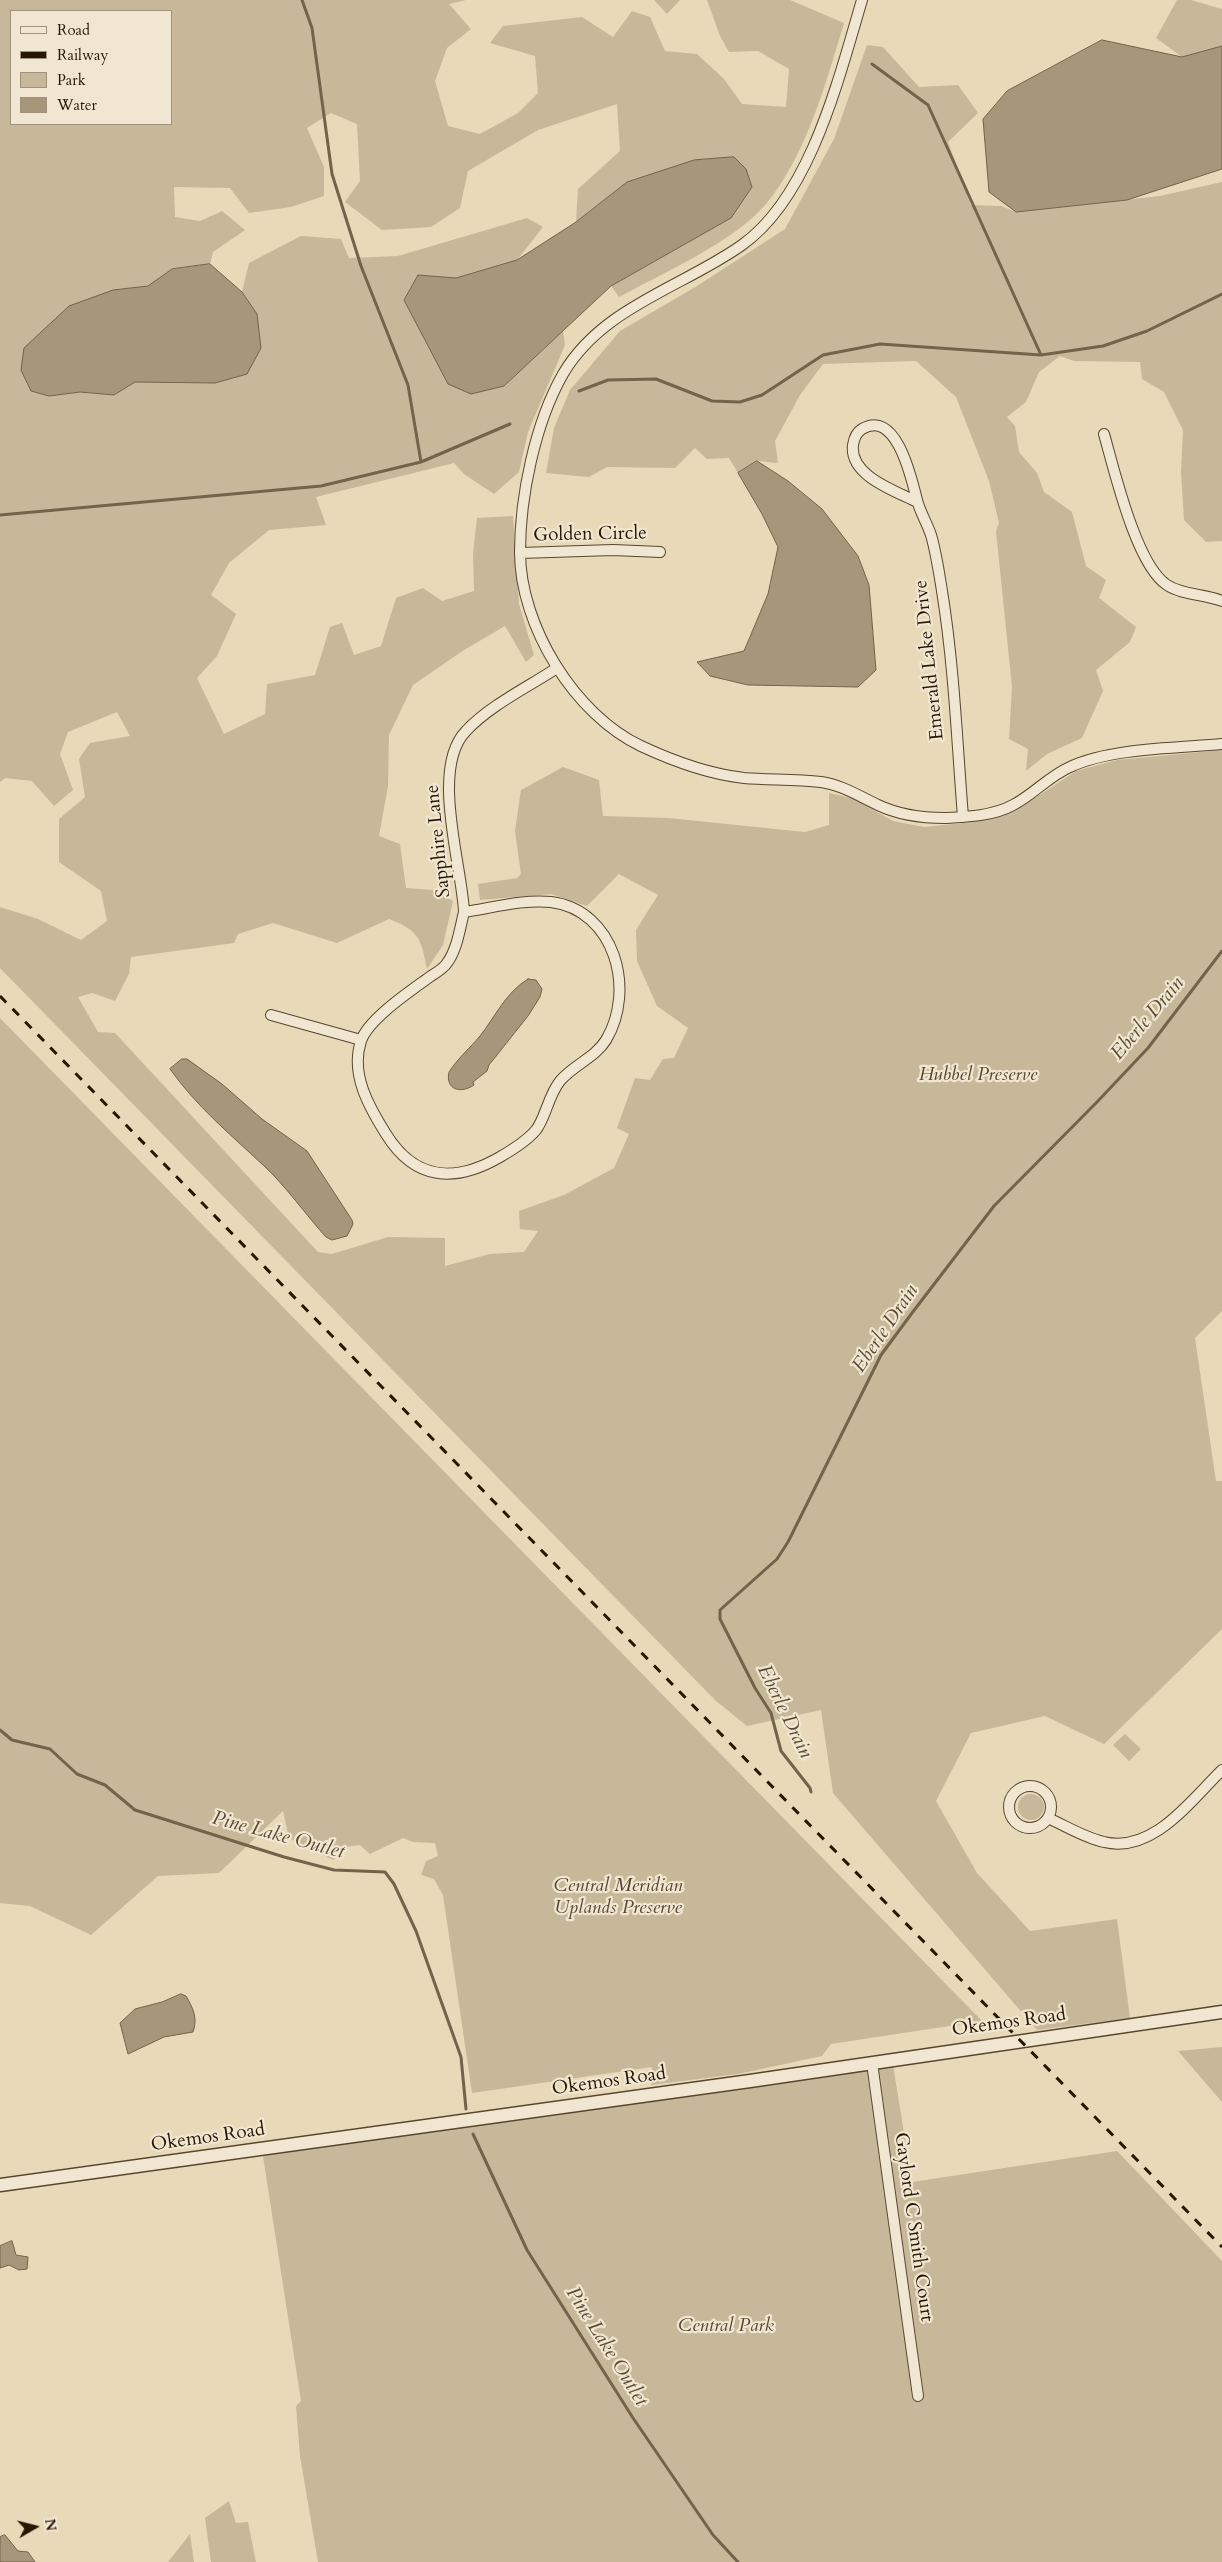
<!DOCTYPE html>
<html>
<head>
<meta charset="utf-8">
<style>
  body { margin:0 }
  #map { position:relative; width:1222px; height:2562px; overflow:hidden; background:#e8d9b8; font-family:Cardo,serif }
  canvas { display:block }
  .legend { position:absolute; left:10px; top:10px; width:162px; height:115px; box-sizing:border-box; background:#f0e6d1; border:1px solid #a0937e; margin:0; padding:6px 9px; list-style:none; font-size:15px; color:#271601 }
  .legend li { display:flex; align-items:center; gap:10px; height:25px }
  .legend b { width:25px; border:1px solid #a0937e }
  .north { position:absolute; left:10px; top:2502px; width:50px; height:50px; -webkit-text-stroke:4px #f0e6d1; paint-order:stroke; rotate:82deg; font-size:14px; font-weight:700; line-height:20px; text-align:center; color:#271601 }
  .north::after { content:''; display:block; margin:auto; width:18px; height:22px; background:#271601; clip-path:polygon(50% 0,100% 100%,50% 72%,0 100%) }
</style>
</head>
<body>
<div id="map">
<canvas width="1222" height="2562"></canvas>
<ul class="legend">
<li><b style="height:6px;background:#f0e6d1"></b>Road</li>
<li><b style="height:6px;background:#271601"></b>Railway</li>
<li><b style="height:14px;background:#c7b899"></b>Park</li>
<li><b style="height:14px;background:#a6977a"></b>Water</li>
</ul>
<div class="north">N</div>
</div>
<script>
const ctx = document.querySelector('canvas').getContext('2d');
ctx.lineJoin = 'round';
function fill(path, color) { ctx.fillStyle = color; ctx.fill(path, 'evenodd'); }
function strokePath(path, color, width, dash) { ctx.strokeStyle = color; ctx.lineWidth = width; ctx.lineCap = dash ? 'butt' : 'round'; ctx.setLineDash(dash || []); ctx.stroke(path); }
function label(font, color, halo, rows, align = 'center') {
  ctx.font = font + ' Cardo,serif'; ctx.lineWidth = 4.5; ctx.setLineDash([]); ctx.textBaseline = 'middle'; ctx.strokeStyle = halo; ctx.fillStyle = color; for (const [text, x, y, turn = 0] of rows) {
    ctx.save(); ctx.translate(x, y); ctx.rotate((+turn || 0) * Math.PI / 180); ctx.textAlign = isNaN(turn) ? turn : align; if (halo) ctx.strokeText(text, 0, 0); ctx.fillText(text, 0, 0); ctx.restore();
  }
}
fill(new Path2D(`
  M0 0H466L449 4 471 29 447 48 435 81 448 126 480 134 518 113 538 93 535 56 490 43 503 26 582 17 613 37 632 11 650 17 665 51 697 54 724 79 742 104 786 107 789 69 758 51 729 52 720 36 707 0H790L844 23C826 83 806 156 766 204 734 242 663 273 619 297L611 286 731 218 627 182 576 222 578 189 620 151 617 104 538 130 468 171 460 208 431 227 382 230 345 202 360 181 357 124 331 113 307 128 324 167V196L291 207 249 213 230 188 174 187 175 217 200 221 222 211 245 230 213 252 210 264 172 269 148 286 113 290 49 396 80 392 114 395 135 382 215 383 247 374 257 314 242 292 249 263 301 236 341 239 349 258 398 256 527 218 543 227 517 260 456 278 418 275 504 386 563 331 565 345 528 432 519 472 494 494 464 474 454 463 316 497 326 525 269 530 229 563 211 595 236 614 217 656 197 678 224 734 265 714 267 684 315 675 330 627 342 623 354 655 381 646 396 598 423 588 442 601 474 591 473 553 477 518 513 516 519 604 534 655 526 662 505 626 464 650 413 685 389 735 388 786 379 836 400 844 406 888 434 890 453 901 443 945 427 969C421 939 420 931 389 919L337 943 273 923 238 934 234 943 131 957 129 974 115 1001 92 993 78 997 98 1032 115 1033 318 1252 332 1254 388 1237 445 1238V1266L490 1254 524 1252 538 1231 520 1229 519 1211 564 1195 614 1168 629 1134 617 1128 635 1078 650 1080 663 1059 674 1058 688 1028 657 1006 637 961 636 930 658 895 619 874 587 906 551 894 480 900 478 884 517 878 521 874 515 831 521 790 563 767 599 780 603 816 668 818 805 832 829 825V793L852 798 893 821 924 827 964 823 997 817 1023 806 1076 771 1117 760 1222 750V1311L1195 1338 1216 1481H1222V1629L1104 1744 1045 1716 971 1733 936 1801 977 1873 1030 1931 1117 1919 1130 2018 1037 2030 833 1793 821 1710 747 1726 716 1701 0 968V907L38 919 81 940 107 921 101 891 59 862V819L85 797 79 759 90 743 130 736 117 712 68 732 60 754 73 790 54 806 32 781 5 778 0 782ZM11 11H171V124H11Z
  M654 0H680L667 14Z
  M1177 0H1191L1222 9V46L1182 57 1156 38Z
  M867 45 883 47 919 87 958 85 978 113 948 142 971 205 1001 206 1016 212 1160 196 1222 182V541L1206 542 1184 520 1181 472 1183 430 1164 392 1142 379 1140 362 1074 361 1060 356 1039 372 1026 402 1007 417 1015 426 1019 452 1037 473 1044 492 1072 512 1086 566 1106 580 1099 598 1136 627 1130 642 1096 670 1103 691 1082 738 1047 754 1026 771 1028 749 1009 739 1012 687 996 531 999 523 989 481 956 397 916 361 823 364 800 395 775 441 778 463 757 461 738 473 729 458 707 459 695 448 675 468 607 467 589 477 546 473 554 428 570 390 620 331 697 286 785 229 834 139Z
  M0 1018 982 2021 831 2044 822 2056 738 2074 651 2085 652 2067 472 2093 443 1895 434 1879 421 1875 426 1861 438 1856 435 1843 413 1842 403 1838 370 1854 360 1845 345 1847 333 1860 289 1838 283 1811 219 1873 158 1876 91 1935 30 1906 0 1903Z
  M1125 1734 1141 1749 1129 1761 1113 1745Z
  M1018 1807a13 13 0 1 1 26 0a13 13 0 1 1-26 0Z
  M1222 2047V2102L1178 2051Z
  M893 2065 912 2182 1117 2151 1222 2261V2562H318L300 2456 296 2406 301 2401 263 2156Z
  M229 2501 236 2523 248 2522 256 2562H211L205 2518Z
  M190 2534 194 2562H168Z`), '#c7b899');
const water = new Path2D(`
  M1102 40 1182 57 1222 46V169L1127 200 1016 212 989 192 983 119 1007 91Z
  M734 157 746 169 752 187 731 218 611 286 504 386 471 394 448 384 404 300 418 275 456 278 517 260 576 222 627 182 694 160Z
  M210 264 242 292 257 314 261 348 247 374 215 383 135 382 114 395 80 392 49 396 31 391 21 370 24 348 69 306 113 290 148 286 172 269Z
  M757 461 788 481 822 509 858 556 869 585 876 670 858 687 748 685 710 676 697 662 744 651 768 594 778 547 762 514 738 473Z
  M528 979 536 980 542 989 540 997 528 1016 489 1065 487 1071 473 1082 474 1085C461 1094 445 1090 449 1072 458 1058 470 1048 480 1036 495 1017 506 992 528 979Z
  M182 1059H187L222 1084 262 1119 307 1151 352 1220 353 1224 347 1236 332 1240 326 1237C305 1214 286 1186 263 1165 231 1135 196 1106 170 1069Z
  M181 1994 186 1996C193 2008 198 2018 193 2032L164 2037 128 2054 120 2023 135 2009 162 2002Z
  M12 2241 16 2255 28 2257 27 2269 19 2270 9 2265 0 2268V2246Z
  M5 2535 18 2551 28 2552 35 2562H0V2537Z`);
fill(water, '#a6977a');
strokePath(water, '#73634a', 1);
strokePath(new Path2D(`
  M302 0 312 28 332 174 361 266 408 385 421 462
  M872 64 928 105 1041 355
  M579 391 608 380 656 379 712 401 740 402 762 395 823 355 880 344 1041 355 1103 346 1147 331 1222 294
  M0 515 321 486 421 462 510 424
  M0 1730 12 1740 50 1749 77 1774 105 1785 135 1810 284 1857 334 1870 385 1872 394 1884 416 1931 461 2057 466 2109
  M811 1792 810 1788 781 1751 771 1713 755 1688 720 1619V1610L777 1559 788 1542 881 1355 912 1313 994 1206 1097 1102 1148 1048 1222 951
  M473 2134 527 2250 633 2418 713 2535 738 2562`), '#73634a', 3);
const minor = new Path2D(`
  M862 0C839 77 811 196 742 245 683 287 602 307 563 374 535 423 520 497 520 552 520 626 575 715 641 746 673 761 708 774 744 778 769 780 795 779 821 782 842 785 859 796 878 805 899 815 921 818 945 818 967 817 993 816 1013 805 1033 795 1049 776 1070 767 1110 748 1177 748 1222 744
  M1104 434C1114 469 1136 565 1167 585 1182 595 1205 594 1222 601
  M917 502C896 491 849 476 853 445 854 439 857 432 862 429 897 408 912 481 917 500 920 512 927 523 931 535 936 552 939 572 942 591 954 665 957 742 963 817
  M520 553 613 550 660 552
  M464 912C460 928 457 950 447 963 444 968 436 973 431 976 412 990 368 1019 361 1041 350 1074 369 1107 386 1134 415 1181 455 1183 500 1157 512 1150 527 1141 536 1130 546 1117 548 1096 560 1081 573 1065 595 1058 606 1040 636 990 615 910 551 902 523 899 492 908 464 912 462 865 430 768 466 731 489 706 528 687 557 668
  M271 1015 361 1040
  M1009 1807a21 21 0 1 1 42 0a21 21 0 1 1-42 0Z
  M1048 1818C1066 1826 1085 1838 1104 1842 1153 1854 1191 1800 1222 1770
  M872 2063 918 2396`);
const tertiary = new Path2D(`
  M0 2185 750 2081 1222 2012`);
strokePath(minor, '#57472f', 12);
strokePath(tertiary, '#57472f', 15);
strokePath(minor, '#f0e6d1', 10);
strokePath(tertiary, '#f0e6d1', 12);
strokePath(new Path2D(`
  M0 996 1222 2247`), '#271601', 3, [9, 9]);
label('19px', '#271601', '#f0e6d1', [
  ["Golden Circle",590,535,-1],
  ["Emerald Lake Drive",930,660,-96],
  ["Sapphire Lane",439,841,-96],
  ["Okemos Road",1009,2023,-8],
  ["Okemos Road",609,2082,-8],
  ["Okemos Road",208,2138,-8],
  ["Gaylord C Smith Court",913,2227,82]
]);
label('italic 19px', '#57472f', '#f0e6d1', [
  ["Hubbel Preserve",978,1076],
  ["Central Meridian",618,1887],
  ["Uplands Preserve",618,1909],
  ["Central Park",726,2327]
]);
label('italic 20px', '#5a4a31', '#f0e6d1', [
  ["Eberle Drain",1148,1019,-50],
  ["Eberle Drain",886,1329,-56],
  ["Eberle Drain",784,1712,64],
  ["Pine Lake Outlet",278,1836,15],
  ["Pine Lake Outlet",606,2347,58]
]);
</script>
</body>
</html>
